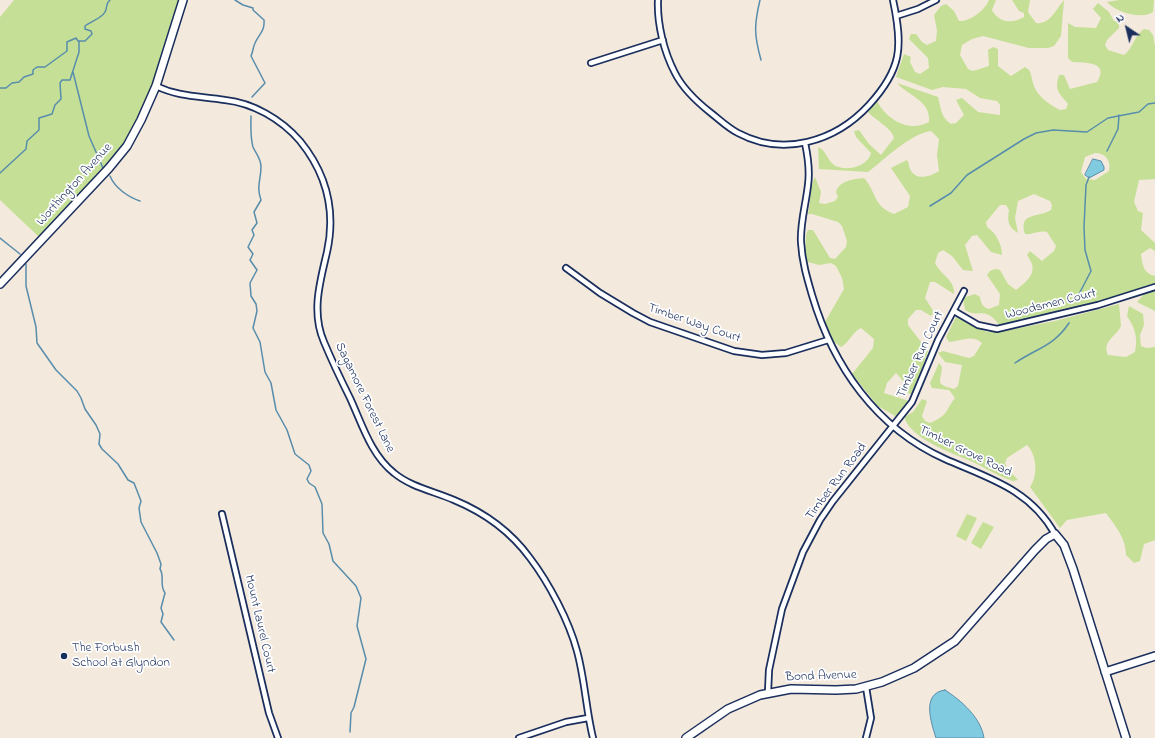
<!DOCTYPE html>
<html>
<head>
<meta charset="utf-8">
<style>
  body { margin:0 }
  #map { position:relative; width:1155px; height:738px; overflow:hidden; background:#f3e9dc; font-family:"Indie Flower",sans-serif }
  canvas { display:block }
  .north { position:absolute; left:1107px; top:8px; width:40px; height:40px; -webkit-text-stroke:3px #fff; paint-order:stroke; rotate:325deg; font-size:11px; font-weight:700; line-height:16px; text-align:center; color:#1b2f5e }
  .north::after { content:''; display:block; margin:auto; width:14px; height:18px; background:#1b2f5e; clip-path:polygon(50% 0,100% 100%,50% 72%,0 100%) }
</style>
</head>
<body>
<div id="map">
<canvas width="1155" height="738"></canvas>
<div class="north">N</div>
</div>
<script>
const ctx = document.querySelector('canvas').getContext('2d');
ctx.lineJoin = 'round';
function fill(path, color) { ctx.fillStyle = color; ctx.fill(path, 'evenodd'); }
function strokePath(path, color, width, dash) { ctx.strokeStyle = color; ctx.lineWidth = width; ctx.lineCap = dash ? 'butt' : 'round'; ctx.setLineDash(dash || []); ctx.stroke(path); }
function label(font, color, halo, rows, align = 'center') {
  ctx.font = font + ' "Indie Flower",sans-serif'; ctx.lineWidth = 3.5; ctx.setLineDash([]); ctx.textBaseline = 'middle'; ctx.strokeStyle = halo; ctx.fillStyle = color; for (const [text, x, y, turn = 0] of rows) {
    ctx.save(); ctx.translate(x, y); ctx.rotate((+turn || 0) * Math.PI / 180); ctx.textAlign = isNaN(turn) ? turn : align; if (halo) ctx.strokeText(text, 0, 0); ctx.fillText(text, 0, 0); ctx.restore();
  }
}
fill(new Path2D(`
  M14 0H181L145 107 123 146 40 238 0 200V17Z
  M989 0H996L992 10C999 23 1012 24 1024 17V13L1019 11 1012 0H1030L1028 12 1036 23C1050 25 1056 9 1064 0L1061 36 1054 46 1048 48H1029L983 36 972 39 962 45 960 55 968 69 973 71 989 66 988 50 993 47 998 49V66L1011 76 1025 67 1029 70C1032 75 1032 81 1034 86 1038 97 1050 105 1060 110L1066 109 1068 104C1059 92 1054 91 1059 75H1064L1070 89 1097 82C1110 61 1085 63 1072 62L1068 58V23L1075 27 1096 28 1101 18 1093 9 1098 3 1109 12 1114 21 1119 22V28L1107 40 1105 45 1108 50 1124 55C1133 48 1134 36 1144 29L1149 30 1153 35 1155 46V179L1139 180 1134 202 1138 211 1143 213 1141 230 1155 243V251L1150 248 1141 254C1142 265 1144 274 1155 276V284L1083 307 999 325C985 305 978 319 965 310L963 298 975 294 980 297C981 304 983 307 989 309L999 305 1000 294 987 275 990 271 995 269 1000 270 1008 284 1016 290C1030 279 1039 271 1027 255L1030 251 1042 261 1054 251 1056 246 1047 232C1038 230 1033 235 1025 234 1018 212 1038 218 1051 210L1052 205 1050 201 1034 194 1018 201 1015 218 1018 233C1008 227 1007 221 1009 210L1006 205H1000L986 222 987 227C996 233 1002 244 1002 255L991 252 977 235 972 236 965 245 973 271 963 270 952 256 943 250 938 253 935 263C940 274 956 281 954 294L935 282H930L925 298 934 312 931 316 921 310H916L908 319V325L928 351 913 395 904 391V382L896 373 887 383 884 393 909 401 897 417 878 406 852 374 873 348 874 339 861 328C852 332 850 342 841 347L833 341 825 322 844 289 842 278 836 266 831 263 819 265 808 262 805 257 806 235 808 230H813L830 258 835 259 846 247 847 241 842 226 838 222 812 214H808C811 203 809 188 815 177L821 192 819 203 825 204 835 201 838 197 836 192C839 181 853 179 864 178 877 193 873 206 894 214L908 207 910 196 891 168 907 160C909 163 909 166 910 169 916 182 931 176 939 171L937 155 939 139 931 131C910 134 885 159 868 172L819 169 818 147C827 151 827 160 834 165 845 172 868 167 871 153L856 137 854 131 859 130 869 144 881 155 894 138C892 128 875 120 868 112L877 101C887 120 909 133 929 122 931 100 908 96 897 83L938 97C941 108 941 118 951 124L956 123 964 115 956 100 962 98 978 112 1000 115V105L997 101 980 98 966 89 943 87 932 90 896 77 904 54 911 57 910 62 915 72 920 74 929 68 928 58 909 39 911 34H916L922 42 927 45 936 41 937 30 934 15 941 6 946 4 954 11 959 21C970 22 985 10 989 0ZM1095 153C1106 153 1111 161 1109 171L1095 180 1086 179 1081 172 1085 157Z
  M1119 0H1154L1153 12C1142 20 1115 12 1107 2Z
  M1155 291V311L1137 302 1145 293Z
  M1119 304 1121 326C1116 337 1102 341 1108 355L1126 357 1135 352C1138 337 1135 328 1127 316L1129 306 1143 314 1144 325 1140 335 1141 346 1146 348 1155 347V540L1144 544 1140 561 1134 563 1126 555C1126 538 1116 527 1106 513L1067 520 1060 528 1030 487C1038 476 1037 455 1027 445L1007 458 1005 463 1007 468 1018 480 1013 481C1000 477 989 470 977 464 956 454 912 441 904 417L913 412 922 399 927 401 922 416 925 421 930 423C950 414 944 412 955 398L949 390 932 388 930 383 939 363 942 367C941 382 934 384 954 389L958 386 962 365 945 362 938 353 943 351 969 358 974 356 982 343C973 334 961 341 949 342L946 337 956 317 987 332 1009 330 1055 321Z
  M967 514 977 518 966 541 956 536Z
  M983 522 994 527 981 549 971 543Z`), '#c5e096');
const water = new Path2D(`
  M1093 159 1101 161 1104 167V170L1089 178 1085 175Z
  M945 690C962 701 981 718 984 738H936C931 722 921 693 945 690Z`);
fill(water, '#80cbe0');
strokePath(water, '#588dac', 1);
strokePath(new Path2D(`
  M235 0 243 5 253 8V10L264 20C265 31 259 34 255 43 253 47 253 52 251 56L265 83 252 97
  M760 0C754 25 754 35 761 60
  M73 72 89 136 103 168
  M0 88H6L12 83 19 82 24 77 33 74V70L37 67H45L67 51V42L76 38 78 41
  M251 116C251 127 250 136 253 147 256 154 261 158 261 167 261 180 256 186 261 200L254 212 257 223 252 230 254 235 248 247 253 254 250 260 257 270 250 283 251 296 256 304 257 311 253 328 260 342 265 372 271 383 276 410 287 430 295 454 309 465 311 471 307 479 309 483 315 487 322 504 323 533 329 544 333 561 356 586 361 598 357 626 366 659 354 707 351 713 350 732
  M1107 151 1118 129 1119 115
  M0 173 26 149 27 141 39 130V118L52 114 55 105 61 99 60 83 62 80H70L79 52V41H85L92 34 91 31 85 29V26C91 21 101 19 105 12 108 7 105 4 110 0
  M110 176C115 188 128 197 140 201
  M930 206 951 193 967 175 1024 139 1036 133 1053 130 1087 132 1108 118 1139 112 1148 104 1155 103
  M0 238 20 254
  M26 264V286L36 327 37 343 56 370 77 391 81 398 85 409 96 425 100 434 99 444 102 449 118 464 128 480 134 483 141 501 139 508 141 522 157 553 161 564 160 569C165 577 159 585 165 593L161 608 163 614 161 622 174 640
  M1078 296 1091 271 1085 250 1084 227 1086 185 1089 177
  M1015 363C1037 348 1054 346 1069 323`), '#588dac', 1.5);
const street = new Path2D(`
  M658 0C657 24 664 52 675 73 683 89 697 102 711 113 720 120 728 128 738 133 783 157 835 142 869 105 902 69 903 47 893 0
  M896 16 918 9 936 0
  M591 63 663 40
  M156 86C179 97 200 96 225 100 253 103 281 119 300 141 326 173 336 211 327 252 320 282 311 312 324 342 332 361 341 380 350 398 362 424 371 455 394 473 411 487 433 491 454 500 483 512 511 532 530 558 549 583 569 621 577 651 585 680 586 710 593 738
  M805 143C808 157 810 171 808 185 806 204 800 223 801 242 802 261 807 278 812 295 833 366 876 428 945 459 988 478 1030 489 1055 534
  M566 268 600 293 633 313 650 322 734 351 762 355 786 353 828 340
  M954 311 978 325 997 329 1098 305 1155 287
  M222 514 269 713 278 738
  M768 692 769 670 782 609 803 552 820 520 833 501 912 402 938 340 964 291
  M519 738 566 722 588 718
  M866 738 871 718 866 687`);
const secondary = new Path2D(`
  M0 284 109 168 127 146 141 120 156 86 183 0
  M1105 672 1155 656
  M686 738 728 709 760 695 791 689 836 690 856 689 882 682 914 668 955 641 1035 550 1046 539 1055 534 1064 545 1073 569 1126 738`);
strokePath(street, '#1b2f5e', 8);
strokePath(secondary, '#1b2f5e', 10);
strokePath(street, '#fff', 4.5);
strokePath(secondary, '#fff', 7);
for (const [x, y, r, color] of [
  [64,656,4,"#1b2f5e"]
]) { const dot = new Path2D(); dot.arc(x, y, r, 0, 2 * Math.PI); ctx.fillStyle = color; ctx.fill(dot); strokePath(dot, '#fff', 1.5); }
label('13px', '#1b2f5e', '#fff', [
  ["Worthington Avenue",75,185,-48],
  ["Woodsmen Court",1051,305,-14],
  ["Timber Way Court",694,324,19],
  ["Timber Run Court",921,355,-65],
  ["Sagamore Forest Lane",364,398,64],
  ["Timber Grove Road",965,452,26],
  ["Timber Run Road",837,482,-53],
  ["Mount Laurel Court",259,624,77],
  ["Bond Avenue",821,677,-2]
]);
label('13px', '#1b2f5e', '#fff', [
  ["The Forbush",72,649],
  ["School at Glyndon",72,664]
], 'left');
</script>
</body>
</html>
